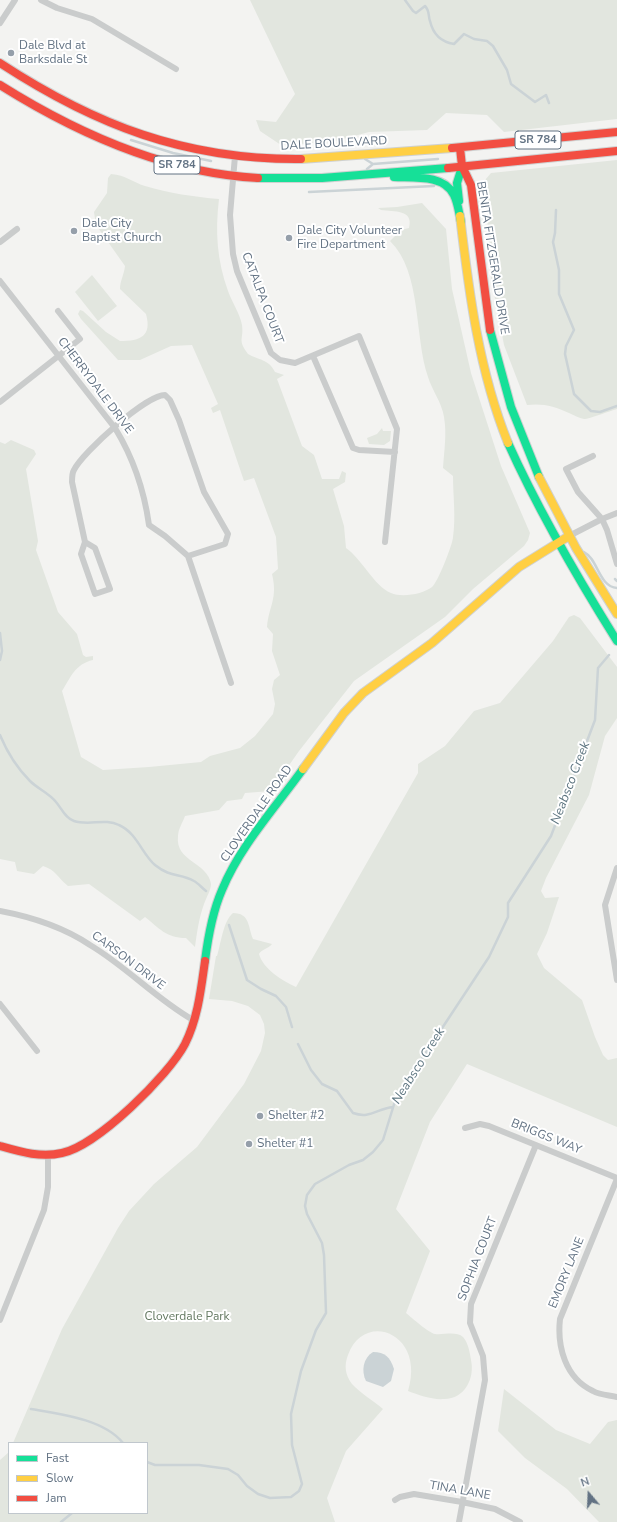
<!DOCTYPE html>
<html>
<head>
<meta charset="utf-8">
<style>
  body { margin:0 }
  #map { position:relative; width:617px; height:1522px; overflow:hidden; background:#f3f3f1; font-family:"Nunito Sans",sans-serif }
  canvas { display:block }
  .legend { position:absolute; left:8px; top:1442px; width:140px; height:72px; box-sizing:border-box; background:#fff; border:1px solid #c0c7cd; margin:0; padding:5px 7px; list-style:none; font-size:12px; color:#627283 }
  .legend li { display:flex; align-items:center; gap:8px; height:20px }
  .legend b { width:20px; border:1px solid #c0c7cd }
  .north { position:absolute; left:569px; top:1474px; width:40px; height:40px; -webkit-text-stroke:3px #fff; paint-order:stroke; rotate:341deg; font-size:11px; font-weight:700; line-height:16px; text-align:center; color:#627283 }
  .north::after { content:''; display:block; margin:auto; width:14px; height:18px; background:#627283; clip-path:polygon(50% 0,100% 100%,50% 72%,0 100%) }
</style>
</head>
<body>
<div id="map">
<canvas width="617" height="1522"></canvas>
<ul class="legend">
<li><b style="height:5px;background:#16e098"></b>Fast</li>
<li><b style="height:5px;background:#ffcf43"></b>Slow</li>
<li><b style="height:5px;background:#f24e42"></b>Jam</li>
</ul>
<div class="north">N</div>
</div>
<script>
const ctx = document.querySelector('canvas').getContext('2d');
ctx.lineJoin = 'round';
function fill(path, color) { ctx.fillStyle = color; ctx.fill(path, 'evenodd'); }
function strokePath(path, color, width, dash) { ctx.strokeStyle = color; ctx.lineWidth = width; ctx.lineCap = dash ? 'butt' : 'round'; ctx.setLineDash(dash || []); ctx.stroke(path); }
function label(font, color, halo, rows, align = 'center') {
  ctx.font = font + ' "Nunito Sans",sans-serif'; ctx.lineWidth = 4; ctx.setLineDash([]); ctx.textBaseline = 'middle'; ctx.strokeStyle = halo; ctx.fillStyle = color; for (const [text, x, y, turn = 0] of rows) {
    ctx.save(); ctx.translate(x, y); ctx.rotate((+turn || 0) * Math.PI / 180); ctx.textAlign = isNaN(turn) ? turn : align; if (halo) ctx.strokeText(text, 0, 0); ctx.fillText(text, 0, 0); ctx.restore();
  }
}
fill(new Path2D(`
  M250 0H617V119L504 132 487 115 446 113 427 130 369 132 332 142 281 145 260 131 256 120 276 122 295 94Z
  M617 160V409C609 411 590 419 584 419 579 418 574 415 569 413 555 406 542 403 527 405L504 345 491 278 485 180 491 173Z
  M111 174C126 175 132 182 145 186 169 193 194 197 219 199 215 232 217 260 228 291 232 302 240 314 242 325 244 340 237 339 248 354 258 360 269 359 275 372L284 375 277 379 302 446 314 455 322 479H339L342 471 346 473 345 482 333 489 344 526 346 548C362 559 374 586 391 593 402 598 423 594 432 587 437 584 453 544 453 537 456 517 453 496 453 476L443 468C444 451 447 434 444 417 442 403 432 390 428 377 414 336 422 272 390 241L401 230 409 228C414 209 394 212 381 210L378 208 397 207 422 203 446 229 452 289 471 373 501 466 530 533 528 540 524 546 473 589 445 617 354 681 299 751 271 791 245 793 242 799 227 801 219 810 185 816C183 822 178 829 178 836 175 862 208 862 211 884 211 890 206 898 204 904 199 918 197 932 195 947L186 938C166 938 159 928 145 917L140 921 89 884 68 886C57 877 56 870 43 866L34 874 17 871 15 862 0 859V442L5 444 11 440 34 450 36 454 26 469 38 541 36 550 58 612 77 634 83 655 86 657 93 656V660C75 664 71 677 62 691L81 757 103 770 149 767 201 762 210 756 240 748 255 736 273 714 275 704 272 689 274 680 280 675 272 651 273 634 267 627C269 605 278 599 272 574L278 569 276 537 254 478 244 481 220 410 213 413 211 408 218 404 192 345 171 346 140 360H118L81 319 78 314 80 310 83 311 106 332 120 341C141 341 152 336 146 314L120 289C120 281 124 275 125 266L96 225 94 212 107 193 108 178Z
  M92 275 117 306 98 321 75 292Z
  M382 428 383 431H391L390 441 384 445 369 444 367 438 377 434Z
  M574 615 580 618 617 667V718L605 736 589 795 546 878 541 891 545 898 559 897 547 933 537 954 544 968 582 1000 595 1037 603 1055 608 1060 617 1058V1127L467 1064 430 1122 396 1209 430 1251 406 1313C412 1318 429 1333 435 1334 443 1335 457 1331 463 1337 468 1342 470 1353 471 1360 475 1378 465 1399 444 1399 432 1400 419 1395 408 1391 426 1333 364 1310 348 1355 344 1365 345 1375 352 1384 360 1393 374 1401 383 1409L346 1451 327 1498 335 1522H0V1460L9 1452V1513H147V1443H13L62 1329 118 1228 129 1211 154 1184 197 1147 244 1084 261 1051 265 1033 264 1024 260 1015 248 1006 232 1001 209 999 216 956H217C221 944 223 921 233 913 250 913 248 927 253 939L272 944C268 949 262 949 259 954 263 969 283 981 296 987L418 773V764L445 746 474 711 500 703 553 641 569 617Z
  M504 1389 556 1430 590 1444 608 1422 617 1420V1522H599L567 1489 525 1458 498 1431Z`), '#e2e6df');
fill(new Path2D(`
  M373 1352C385 1352 390 1357 394 1369L391 1381 383 1387 366 1381C361 1371 363 1358 373 1352Z`), '#cbd3d6');
strokePath(new Path2D(`
  M405 0 413 11 416 13 425 6C430 11 428 16 430 21 433 34 441 42 454 44L464 34 474 39 487 41 493 46 507 70 511 84 535 102 546 95 549 103
  M131 140 173 153 211 161
  M365 159 373 164 438 159
  M367 169 373 164
  M309 192 434 186
  M556 210 555 233 553 242 559 270V294L574 330 566 346 565 354 574 394 591 411 600 412 617 406
  M584 552C598 559 599 587 617 588
  M615 579 617 581
  M0 633 2 651 0 660
  M0 735C7 752 17 768 30 781 38 789 49 793 56 802 62 809 65 818 74 821 89 826 105 818 119 825 137 833 142 854 155 865 171 878 180 873 194 881 198 883 202 888 206 891
  M229 925 247 980 261 989 276 996 286 1007 292 1027
  M298 1044 311 1070 322 1084 337 1091 353 1113C370 1119 376 1109 393 1107
  M31 1409C60 1414 104 1419 123 1443
  M147 1462 155 1465H199L228 1469 238 1475 247 1486 258 1494 270 1498 291 1497 299 1491 302 1484 292 1445 291 1414 301 1371 316 1330 326 1313 324 1255 322 1243 307 1214 305 1206 307 1195 315 1184 349 1165 363 1160 373 1152 383 1140 396 1098 489 957 508 917V903L551 836 595 720 598 668 609 655
  M61 1522 72 1513`), '#cbd3d6', 2.5);
const fast = new Path2D(`
  M394 177C413 178 444 174 454 195 458 203 459 213 461 222
  M258 178H322L448 168
  M459 201 457 183 462 167
  M490 330 511 407 539 477
  M508 443C539 512 577 577 617 641
  M205 961C208 937 212 913 222 890 240 846 275 808 303 769`);
const slow = new Path2D(`
  M301 159 452 148
  M460 216C469 293 479 371 508 443
  M539 477 576 548 617 614
  M303 769 344 713 363 693 432 643 519 567 569 536`);
const jam = new Path2D(`
  M0 63C95 125 185 160 301 159
  M0 85C78 134 165 173 258 178
  M452 148 617 132
  M460 148 462 166 471 185 490 330
  M448 168 617 151
  M0 1146C21 1152 41 1158 62 1153 97 1146 169 1075 185 1044 198 1018 201 989 205 961`);
strokePath(fast, '#cfd1d1', 10);
strokePath(slow, '#cfd1d1', 10);
strokePath(jam, '#cfd1d1', 10);
strokePath(new Path2D(`
  M41 0 57 8 92 19 176 69
  M0 23 15 0
  M235 156 230 215 233 254 237 271 271 353 280 360 295 363 359 336 397 429 385 542
  M0 242 17 229
  M0 281 115 428C134 459 144 489 149 525L165 536 188 556 231 683
  M313 356 353 448 359 450 395 452
  M0 402 80 339 58 311
  M593 456 566 469 578 492 602 519 607 530 617 564
  M569 536 602 519 617 513
  M85 542 95 548 110 589 95 594 81 554 85 542 72 482C72 477 72 473 74 470 83 452 146 395 165 395L170 400 179 420 204 492 228 534 225 544 188 556
  M617 868 605 905 617 980
  M0 911C32 917 63 927 90 945 127 967 156 999 193 1020
  M0 1004 37 1051
  M465 1128 480 1124 489 1126 617 1178
  M617 1179 560 1319C557 1346 565 1378 593 1391 600 1395 609 1395 617 1397
  M0 1320 44 1210 48 1187V1156
  M395 1500 400 1497 414 1494 462 1502 495 1509 520 1522
  M459 1522 485 1380 483 1356 470 1323 471 1304 536 1145`), '#cacccc', 6);
strokePath(fast, '#16e098', 8);
strokePath(slow, '#ffcf43', 8);
strokePath(jam, '#f24e42', 8);
for (const [x, y, r, color] of [
  [11,53,4,"#959faa"],
  [74,231,4,"#959faa"],
  [289,238,4,"#959faa"],
  [260,1116,4,"#959faa"],
  [249,1144,4,"#959faa"]
]) { const dot = new Path2D(); dot.arc(x, y, r, 0, 2 * Math.PI); ctx.fillStyle = color; ctx.fill(dot); strokePath(dot, '#fff', 1.5); }
for (const [x, y, w] of [
  [538,140,46],
  [177,165,46]
]) { const box = new Path2D(); box.roundRect(x - w / 2, y - 9, w, 18, 3); ctx.fillStyle = '#fff'; ctx.fill(box); strokePath(box, '#627283', 1); }
label('bold 11px', '#627283', null, [
  ["SR 784",538,140],
  ["SR 784",177,165]
]);
label('12px', '#627283', '#fff', [
  ["Dale Blvd at",19,46],
  ["Barksdale St",19,60],
  ["Dale City",82,224],
  ["Baptist Church",82,238],
  ["Dale City Volunteer",297,231],
  ["Fire Department",297,245],
  ["Shelter #2",268,1116],
  ["Shelter #1",257,1144]
], 'left');
label('12px', '#627283', '#fff', [
  ["DALE BOULEVARD",334,144,-3],
  ["BENITA FITZGERALD DRIVE",492,258,81],
  ["CATALPA COURT",262,298,69],
  ["CHERRYDALE DRIVE",95,386,53],
  ["CLOVERDALE ROAD",257,814,-55],
  ["CARSON DRIVE",128,961,37],
  ["BRIGGS WAY",546,1137,22],
  ["SOPHIA COURT",478,1259,-69],
  ["EMORY LANE",567,1273,-68],
  ["TINA LANE",460,1491,10]
]);
label('12px', '#647961', '#fff', [
  ["Cloverdale Park",187,1317]
]);
label('italic 13px', '#5d7580', '#fff', [
  ["Neabsco Creek",571,783,-69],
  ["Neabsco Creek",419,1066,-58]
]);
</script>
</body>
</html>
